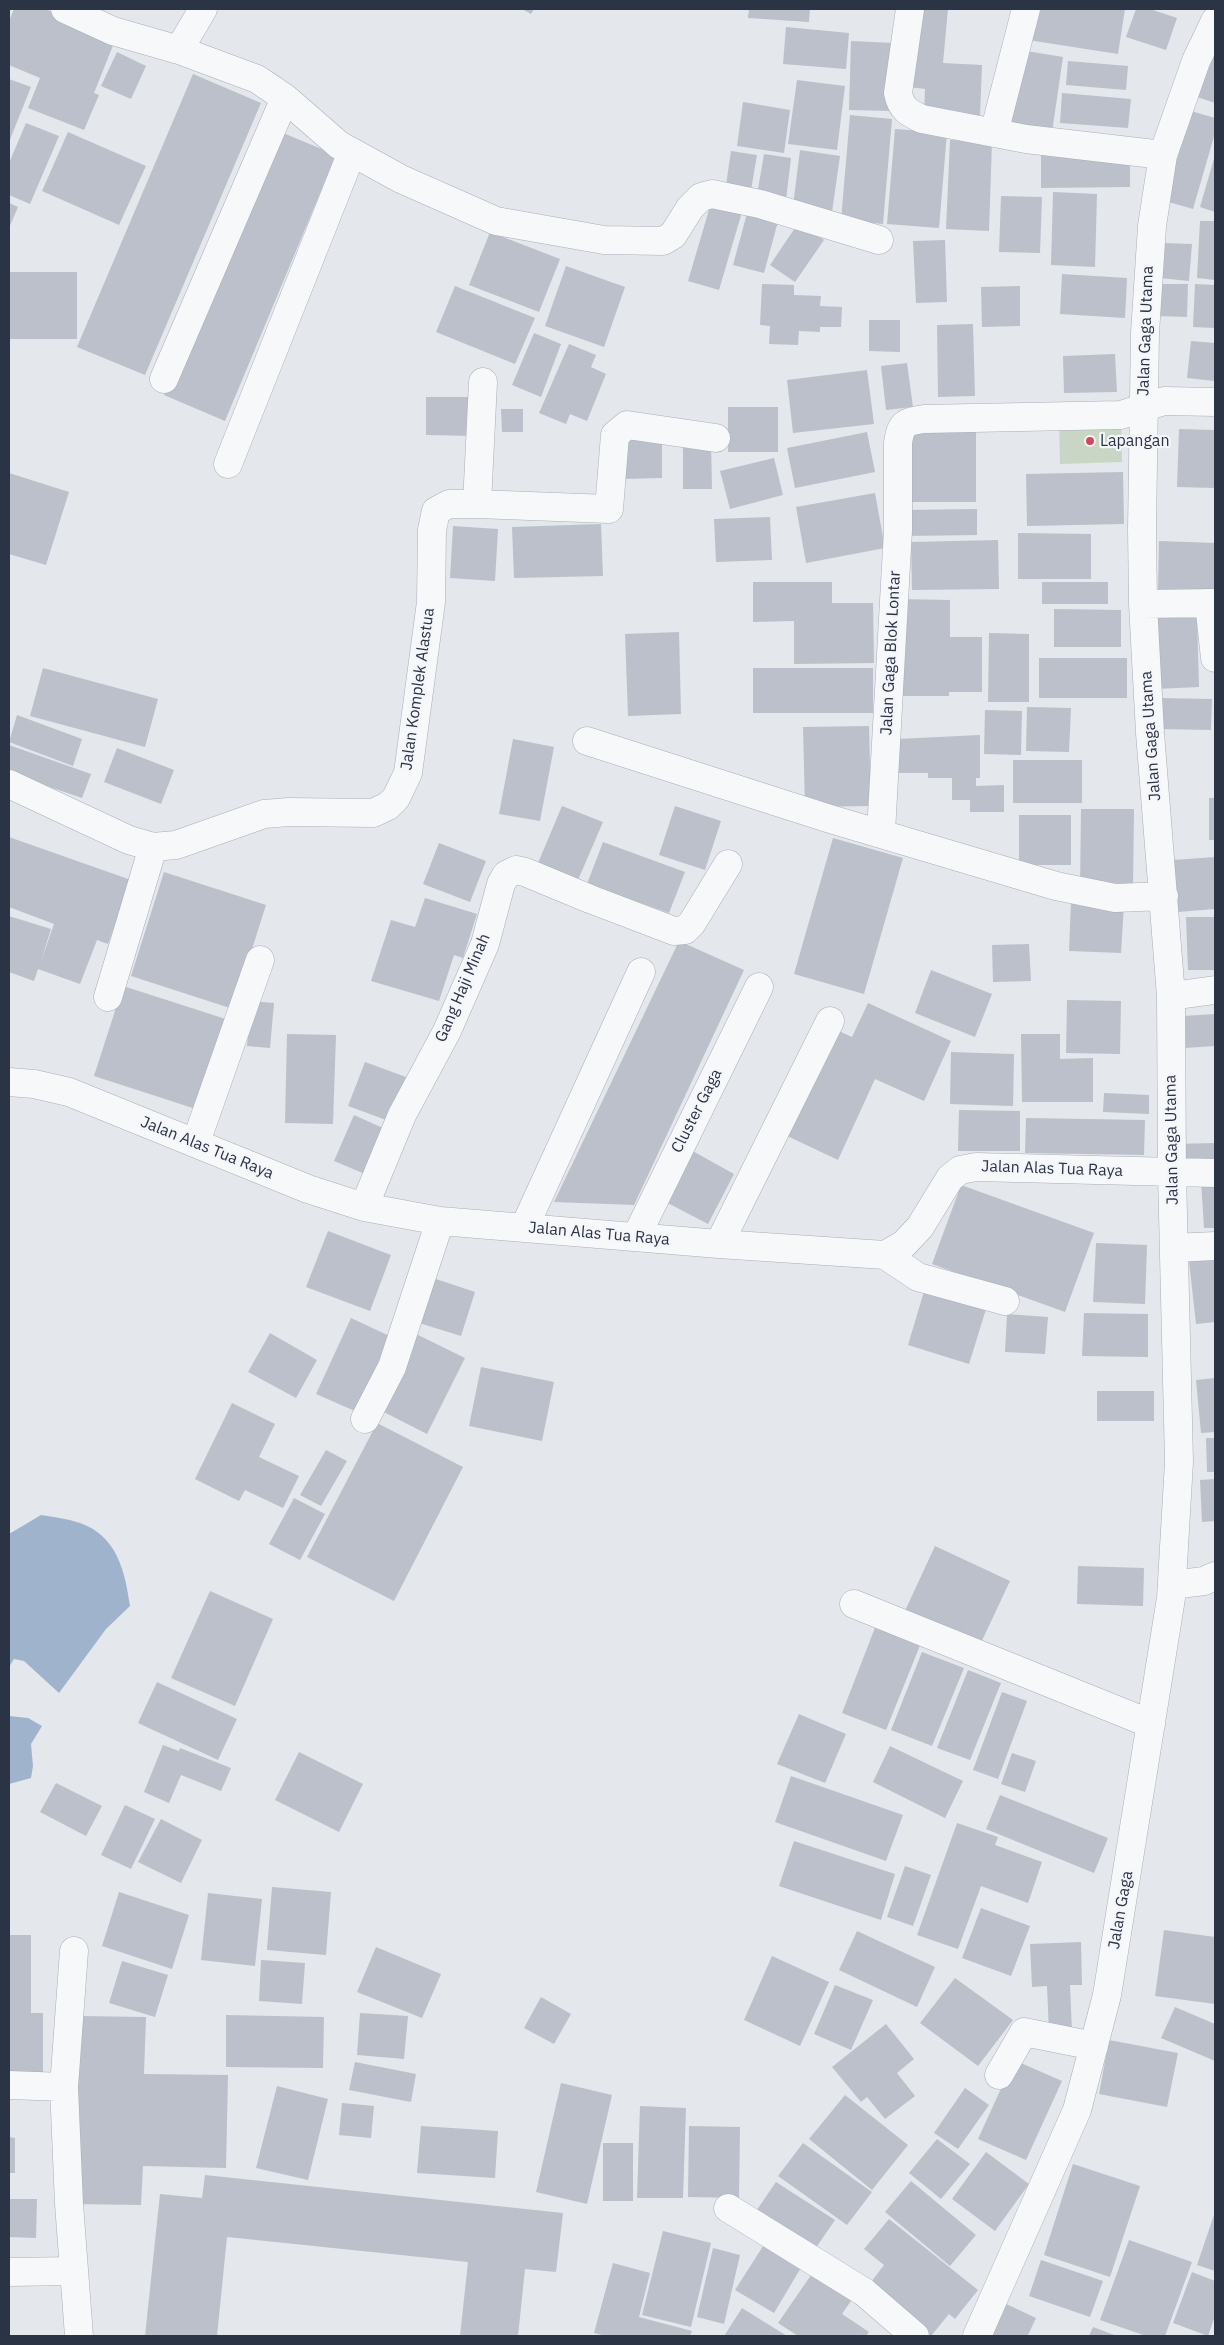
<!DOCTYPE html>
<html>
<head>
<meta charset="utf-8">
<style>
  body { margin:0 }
  #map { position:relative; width:1224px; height:2345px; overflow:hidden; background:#e4e7ec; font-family:"IBM Plex Sans",sans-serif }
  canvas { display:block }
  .frame { position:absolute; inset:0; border:10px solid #2b3445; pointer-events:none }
</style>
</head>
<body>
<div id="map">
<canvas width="1224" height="2345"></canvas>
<div class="frame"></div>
</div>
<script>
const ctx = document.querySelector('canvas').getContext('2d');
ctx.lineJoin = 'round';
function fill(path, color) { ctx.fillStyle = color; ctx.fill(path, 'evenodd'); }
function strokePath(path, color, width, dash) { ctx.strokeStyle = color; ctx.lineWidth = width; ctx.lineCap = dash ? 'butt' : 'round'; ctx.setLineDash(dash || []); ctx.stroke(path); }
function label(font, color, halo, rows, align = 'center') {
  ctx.font = font + ' "IBM Plex Sans",sans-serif'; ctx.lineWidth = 4.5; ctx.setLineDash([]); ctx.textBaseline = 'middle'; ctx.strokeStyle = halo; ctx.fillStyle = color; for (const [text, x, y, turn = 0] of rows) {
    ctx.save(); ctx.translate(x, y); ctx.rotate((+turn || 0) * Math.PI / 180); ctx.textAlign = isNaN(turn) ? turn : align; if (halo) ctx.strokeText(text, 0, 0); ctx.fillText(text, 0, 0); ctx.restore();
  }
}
fill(new Path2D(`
  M1121 418 1122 462 1060 464 1059 420Z`), '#c9d6c5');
fill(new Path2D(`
  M41 1515C54 1517 68 1519 80 1523 117 1536 125 1571 130 1606L106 1629 59 1693 24 1661 14 1659 9 1667V1534Z
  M9 1716 28 1718 42 1726 31 1744 33 1766 31 1778 9 1784Z`), '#9fb4cc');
fill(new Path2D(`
  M14 9H45L116 38 94 93 99 95 84 130 28 108 40 78 9 65V21Z
  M522 9H534L531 14Z
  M749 9H810L809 22 748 18Z
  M916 9H948L943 63 982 65 980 116 924 114 925 89 909 87Z
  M1033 9H1125L1118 54 1028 40Z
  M1136 9H1150L1177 18 1166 50 1126 37Z
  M786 27 849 33 846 69 783 64Z
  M851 41 893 43 891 111 849 110Z
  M1020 50 1063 57 1051 139 1008 132Z
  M1215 50V103L1194 96Z
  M117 52 146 66 131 99 101 86Z
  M1068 61 1128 66 1126 90 1066 85Z
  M193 74 261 103 145 375 77 347Z
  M9 79 31 87 9 142Z
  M797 80 845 86 837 150 788 144Z
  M1062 93 1131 99 1128 128 1060 123Z
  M743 102 790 110 784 153 737 146Z
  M1191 111 1215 118V133L1193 209 1165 201Z
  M850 115 892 119 883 224 841 220Z
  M26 123 59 136 30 204 9 195V163Z
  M895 129 947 133 939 228 887 224Z
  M276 130 336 155 225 421 164 395Z
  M68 132 146 166 119 225 42 191Z
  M950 140 992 142 989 231 946 229Z
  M800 150 840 156 832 212 793 206Z
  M731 151 757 155 750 196 725 192Z
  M764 154 791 158 786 200 757 195Z
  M1130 154V187L1041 188V155Z
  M1215 155V212L1200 207Z
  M1053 192 1097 194 1095 267 1051 265Z
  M1001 196 1042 197 1040 253 999 252Z
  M9 203 18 207 9 228Z
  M711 203 742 212 719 290 688 281Z
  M749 206 780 214 764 273 733 265Z
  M1200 221H1215V280L1197 278Z
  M799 222 824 240 795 282 770 265Z
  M490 232 560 259 539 312 469 285Z
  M945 240 947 302 916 303 913 241Z
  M1163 243 1192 244 1189 281 1160 278Z
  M566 266 625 287 604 347 545 326Z
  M9 272H77V339H9Z
  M1062 274 1127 278 1125 318 1060 314Z
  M762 284 794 285V295L821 296 820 306 842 307 841 327H820V332L799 331 798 345 769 344 770 326 760 325Z
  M1156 284H1188L1187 317 1155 316Z
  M1195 284 1215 285V328L1193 327Z
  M455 286 535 318 515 364 436 332Z
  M1020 286V326L982 327 981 287Z
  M869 320H900V352L869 351Z
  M973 324 975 396 938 397 937 325Z
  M534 333 561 344 541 397 512 385Z
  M1191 341 1215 343V381L1187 378Z
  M569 344 596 355 591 367 606 374 587 421 570 414 566 424 539 413Z
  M1115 354 1117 392 1064 393 1063 356Z
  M907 363 913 407 886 410 881 366Z
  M867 370 874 424 793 433 787 380Z
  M426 397H474V436L426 435Z
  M728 407H778V452H728Z
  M501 409H523V432H502Z
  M1179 429 1215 430V488L1177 487Z
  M909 430H976V502H909Z
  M867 432 875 472 795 488 787 448Z
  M662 434V478L624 479 622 435Z
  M683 441H711L712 489H683Z
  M774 458 783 495 730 509 720 471Z
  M1123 472 1124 524 1027 526 1026 474Z
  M9 473 69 492 46 565 9 554Z
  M875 493 885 548 806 563 796 507Z
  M977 509V535L906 536 905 510Z
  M770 517 772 560 716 562 714 519Z
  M601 524 603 576 514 578 512 527Z
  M453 526 498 529 495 581 450 578Z
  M1018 533 1091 534V579H1018Z
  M998 540 999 589 912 590 911 542Z
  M1159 541 1215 543V593L1158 591Z
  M753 582H832V603H873L874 663 794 664V621L753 622Z
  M1042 582H1108V604H1042Z
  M899 599 950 600V637H982V692H949V696H898Z
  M1054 609 1121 610V647H1054Z
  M1197 616 1199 687 1155 689 1154 617Z
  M679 632 681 714 628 716 625 634Z
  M989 633 1029 634V702H988Z
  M1039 658H1127V698H1039Z
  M43 668 158 699 145 747 30 716Z
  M753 668H873V713H753Z
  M1160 698 1212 699 1211 730 1160 729Z
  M1027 707 1071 708 1069 752 1026 751Z
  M985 710 1022 711 1021 755 984 754Z
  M17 715 82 739 73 766 9 742Z
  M869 726 871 806 805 807 803 727Z
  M980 735V778H976V786L1004 785V812H970V800H952V778H928V773H897V739Z
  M513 739 554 747 540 821 499 814Z
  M9 745 91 774 82 798 9 773Z
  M117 748 174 770 161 804 104 782Z
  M1013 760H1082V803H1013Z
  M1209 798H1215V840H1209Z
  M562 806 603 822 578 880 538 863Z
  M675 806 721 821 705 870 659 855Z
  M1081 809H1134L1133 889H1080Z
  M1019 815H1071V865H1019Z
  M9 837 131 880 108 944 97 940 80 984 38 969 34 981 9 972V916L51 929 40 964 54 924 9 907Z
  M833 838 903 858 864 994 794 974Z
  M603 842 685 872 669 913 587 884Z
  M439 843 486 861 470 902 423 884Z
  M1215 857V909L1178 912 1173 860Z
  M164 872 266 905 233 1009 131 976Z
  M425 898 477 914 463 958 454 955 439 1001 371 981 391 920 415 927Z
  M1071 902 1124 904 1121 953 1069 951Z
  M1186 917H1215V970H1188Z
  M679 941 744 970 634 1205 554 1202Z
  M1029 944 1031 981 993 982 992 945Z
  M931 970 992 994 975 1037 915 1013Z
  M123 986 232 1021 202 1111 94 1076Z
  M1067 1000 1121 1001 1120 1054 1066 1053Z
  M251 1001 274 1003 270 1048 247 1046Z
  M868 1003 951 1041 924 1101 875 1079 838 1160 781 1133 830 1027 852 1037Z
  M1215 1014V1046L1185 1048 1183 1016Z
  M287 1034 336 1035 333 1124 285 1123Z
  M1021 1034H1060V1059L1093 1058V1102H1022Z
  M951 1052 1014 1054 1013 1106 950 1104Z
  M365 1062 406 1077 389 1121 348 1106Z
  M1104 1093 1149 1095V1114L1103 1112Z
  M959 1110 1020 1111V1151H958Z
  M354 1115 385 1129 365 1174 334 1161Z
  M1026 1118 1145 1120 1144 1155 1025 1153Z
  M1215 1143V1171L1173 1172 1172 1144Z
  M689 1149 734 1174 708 1224 662 1200Z
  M1215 1180V1228H1204L1201 1181Z
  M961 1185 1094 1233 1065 1312 932 1264Z
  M328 1231 391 1255 370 1311 306 1287Z
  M1096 1243 1147 1245 1145 1304 1093 1302Z
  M1215 1258V1322L1196 1324 1189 1261Z
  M433 1278 475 1292 461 1336 419 1323Z
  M925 1288 987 1306 969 1364 908 1345Z
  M1084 1313 1148 1314V1357L1082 1356Z
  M1007 1314 1048 1317 1045 1354 1005 1352Z
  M351 1318 398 1340 364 1415 316 1394Z
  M412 1332 465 1358 427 1434 374 1407Z
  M270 1333 317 1360 296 1398 248 1372Z
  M481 1367 554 1382 542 1441 469 1426Z
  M1215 1378V1432L1201 1433 1196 1380Z
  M1097 1391H1154V1421H1097Z
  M232 1403 275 1424 259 1457 299 1476 283 1508 245 1490 239 1501 195 1479Z
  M377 1423 463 1467 394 1601 307 1557Z
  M1206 1438H1215V1472H1207Z
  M326 1450 347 1461 321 1506 300 1495Z
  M1215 1479V1521L1202 1522 1200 1480Z
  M294 1498 325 1514 300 1560 269 1544Z
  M935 1546 1010 1581 979 1647 904 1613Z
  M1078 1566 1144 1568 1143 1606 1077 1604Z
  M210 1591 273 1619 235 1706 171 1678Z
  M876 1625 921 1643 886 1730 842 1713Z
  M922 1652 964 1668 932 1746 891 1730Z
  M968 1670 1001 1683 970 1760 937 1748Z
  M157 1682 237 1719 218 1760 138 1723Z
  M1002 1692 1027 1701 998 1779 973 1770Z
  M799 1714 846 1734 825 1783 777 1764Z
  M163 1745 179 1751 180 1748 231 1768 221 1791 181 1775 169 1803 144 1792Z
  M890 1746 963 1781 945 1818 873 1782Z
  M299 1752 363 1784 339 1832 275 1800Z
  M1012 1753 1036 1761 1025 1792 1001 1784Z
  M791 1776 903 1815 886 1861 775 1822Z
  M56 1783 102 1806 86 1836 40 1812Z
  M1000 1795 1108 1838 1094 1873 986 1829Z
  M125 1805 155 1819 131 1869 101 1855Z
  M161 1819 202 1840 181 1883 138 1862Z
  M957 1823 998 1837 995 1845 1042 1862 1028 1903 981 1886 958 1949 917 1935Z
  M794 1841 895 1874 881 1920 779 1886Z
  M905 1866 931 1875 913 1926 887 1917Z
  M272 1887 331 1892 326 1955 267 1950Z
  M119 1892 189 1915 172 1969 102 1946Z
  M208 1893 262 1899 255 1966 201 1960Z
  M981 1908 1030 1926 1011 1976 962 1958Z
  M1164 1930 1215 1937V2004L1155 1996Z
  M857 1931 935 1967 917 2007 839 1970Z
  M9 1935H31V2013H43V2080H9Z
  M1081 1942 1082 1985H1070L1072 2032 1049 2033 1047 1986 1032 1987 1030 1944Z
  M376 1947 441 1974 422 2018 357 1992Z
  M772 1956 829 1982 800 2046 744 2020Z
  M261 1960 305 1963 302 2004 259 2001Z
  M122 1961 168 1975 155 2017 109 2003Z
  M955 1978 1013 2020 978 2066 920 2023Z
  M835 1985 873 2000 851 2050 814 2034Z
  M541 1997 571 2014 554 2044 524 2028Z
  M1175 2007 1215 2024V2061L1161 2038Z
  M360 2013 408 2016 404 2059 357 2055Z
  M226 2015 324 2017 323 2068 226 2067Z
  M79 2016 146 2017 144 2074 228 2075 226 2168 143 2166 141 2205 76 2204Z
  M886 2024 914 2059 897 2073 915 2096 885 2119 867 2097 861 2102 832 2067Z
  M1109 2040 1178 2053 1167 2107 1099 2094Z
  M1014 2060 1062 2081 1026 2160 978 2139Z
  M355 2062 416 2074 411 2102 349 2090Z
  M561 2083 612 2095 587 2204 536 2192Z
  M277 2086 328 2099 308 2180 256 2168Z
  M965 2088 989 2105 958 2149 934 2133Z
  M845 2095 908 2145 872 2190 809 2139Z
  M342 2103 374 2106 371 2138 339 2135Z
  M640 2106 686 2108 683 2198H637Z
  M421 2126 498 2131 495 2178 417 2173Z
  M689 2126 740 2127 739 2198 688 2197Z
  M9 2137 15 2138V2173H9Z
  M937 2139 970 2164 941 2199 909 2173Z
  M603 2143H633V2201H603Z
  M803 2143 872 2192 847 2225 778 2176Z
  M986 2152 1029 2184 995 2231 952 2199Z
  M1073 2164 1140 2186 1110 2277 1044 2255Z
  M205 2175 563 2213 556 2272 525 2269 518 2336H460L468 2262 227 2237 217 2336H145L160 2194 202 2198Z
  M911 2181 976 2235 950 2266 885 2212Z
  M776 2182 835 2220 813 2252 754 2214Z
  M9 2199H37L36 2238 9 2237Z
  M1215 2212V2271L1197 2265Z
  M889 2219 978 2290 955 2319 949 2314 931 2336 868 2286 884 2265 864 2249Z
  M663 2231 711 2243 691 2327 642 2315Z
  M1129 2240 1192 2262 1165 2336H1146L1100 2320Z
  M765 2243 802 2266 774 2313 735 2290Z
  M713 2248 740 2255 724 2324 697 2317Z
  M1041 2260 1103 2281 1090 2317 1029 2296Z
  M613 2263 650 2273 639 2317 692 2331 690 2336H606L594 2333Z
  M818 2265 857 2292 842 2314 869 2332 866 2336H798L778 2323Z
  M1192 2272 1215 2281V2316L1208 2336 1173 2323Z
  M1002 2302 1036 2318 1028 2335 1032 2336H986Z
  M742 2308 787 2336H724Z
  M1093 2327 1117 2336H1089Z`), '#bbc0ca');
const minor = new Path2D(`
  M65 9 113 31 179 50 257 79 285 98 339 145 401 179 496 221 604 240 663 241 673 235 690 208 701 197 712 194 760 204 879 240
  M910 9 898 93C901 109 909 113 922 119L1026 139 1163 155
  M179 50 203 9
  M994 133 1026 9
  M164 379 285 98
  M483 382 477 504 609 509 615 435 627 425 716 438
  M228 464 352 152
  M1209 603 1215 658
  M1143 604 1215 603
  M587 741 827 818 1056 886 1115 898 1164 896
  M9 784 129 840 153 847 176 845 264 814 289 812 373 813 388 806 396 798 408 773 431 602 432 530 436 511 449 504H477
  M881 832 898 530V443C901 423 905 422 924 419L1121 415 1164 401 1215 402
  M1171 996 1215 990
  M108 997 153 847
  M9 1082 34 1084 69 1092 308 1189 364 1207 440 1221 719 1244 885 1255 904 1244 920 1227 950 1178 960 1170 976 1167 1215 1173
  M196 1142 260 960
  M364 1207 402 1115 447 1031 485 944 501 884 506 875 516 870 525 872 590 899 674 931 685 930 692 923 728 864
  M524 1228 641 972
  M636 1237 759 987
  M719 1244 830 1021
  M1174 1248 1215 1246
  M885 1255 918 1277 1005 1301
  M365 1419 392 1367 440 1221
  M1172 1585 1204 1581 1215 1576
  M854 1604 1151 1724
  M74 1951 64 2087 69 2204 79 2336
  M999 2075 1024 2032 1094 2046
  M9 2085 64 2087
  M728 2208 864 2292 915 2336
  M9 2272 73 2271
  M977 2336 1077 2110 1107 1995 1171 1598 1179 1462 1172 1173 1171 996 1150 733 1143 604 1142 529 1145 333 1152 226 1163 155 1196 61 1215 21`);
strokePath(minor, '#a9aeb7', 29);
strokePath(minor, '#f7f8fa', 28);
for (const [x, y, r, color] of [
  [1090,441,5,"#d1495b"]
]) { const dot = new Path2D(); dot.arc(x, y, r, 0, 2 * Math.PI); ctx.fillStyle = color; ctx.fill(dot); strokePath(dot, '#f4f6f9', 2); }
label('16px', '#2b3445', '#f4f6f9', [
  ["Jalan Gaga Utama",1146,331,-88],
  ["Jalan Gaga Blok Lontar",891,653,-87],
  ["Jalan Komplek Alastua",418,689,-82],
  ["Jalan Gaga Utama",1151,736,-94],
  ["Gang Haji Minah",463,988,-67],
  ["Cluster Gaga",697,1111,-63],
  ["Jalan Gaga Utama",1172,1140,-91],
  ["Jalan Alas Tua Raya",207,1148,22],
  ["Jalan Alas Tua Raya",1052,1169,2],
  ["Jalan Alas Tua Raya",599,1234,5],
  ["Jalan Gaga",1121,1910,-80]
]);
label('16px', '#2b3445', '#f4f6f9', [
  ["Lapangan",1100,441]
], 'left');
</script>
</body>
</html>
